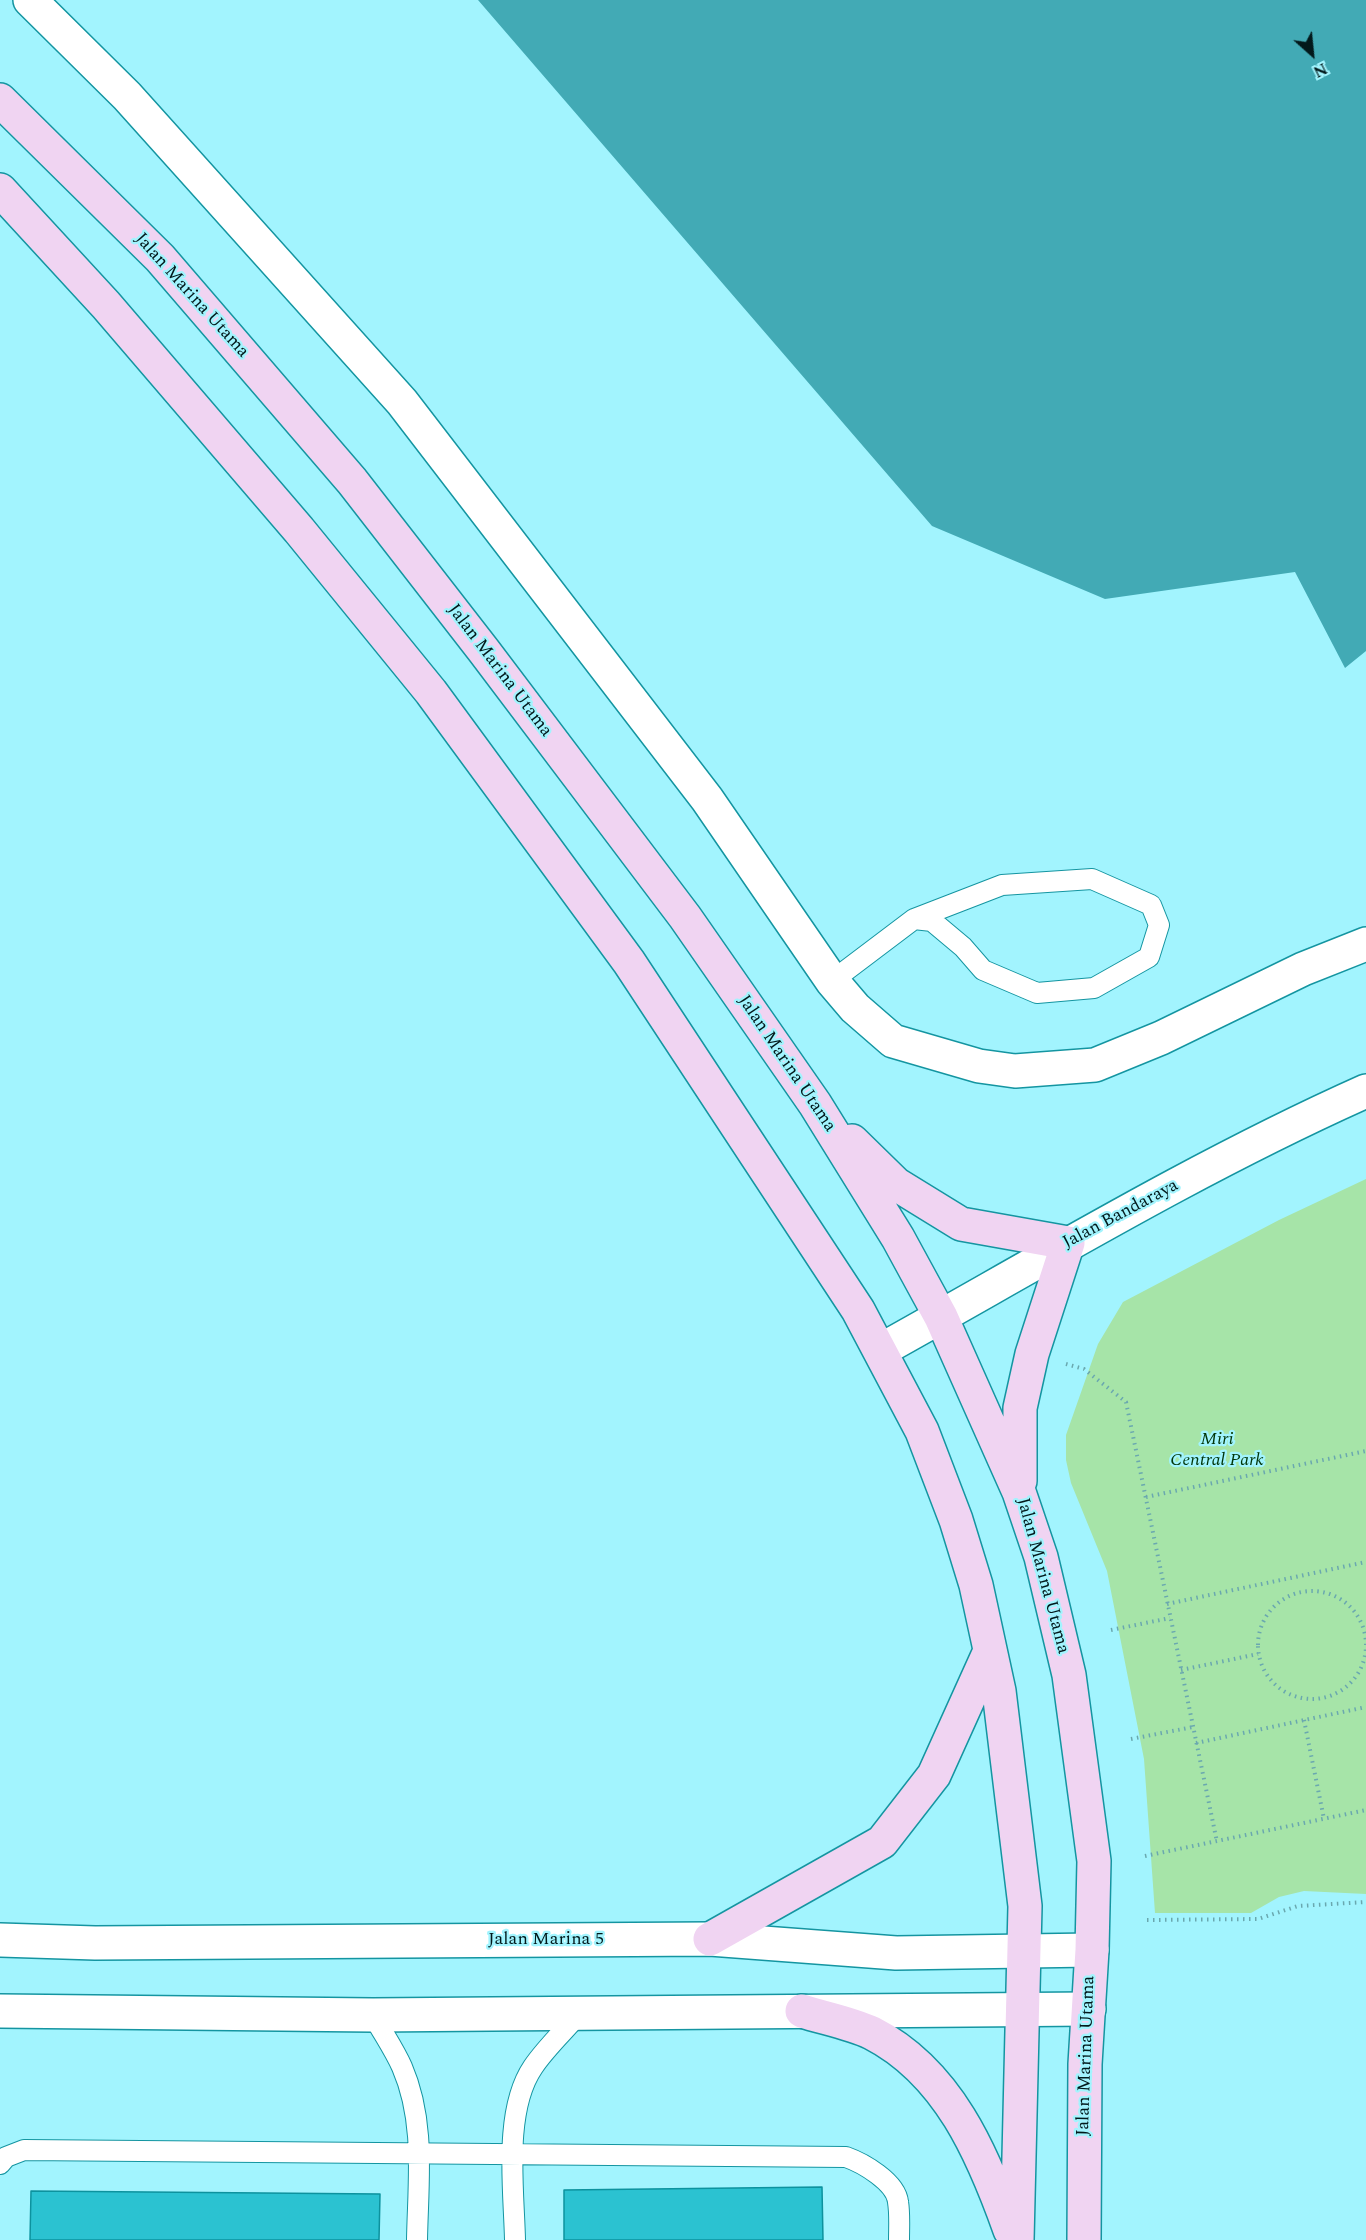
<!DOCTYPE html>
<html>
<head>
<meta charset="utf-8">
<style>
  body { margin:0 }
  #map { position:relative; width:1366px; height:2240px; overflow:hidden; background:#a2f4fe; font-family:Spectral,serif }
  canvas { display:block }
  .north { position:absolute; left:1282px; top:24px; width:60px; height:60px; -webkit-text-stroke:4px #a2f4fe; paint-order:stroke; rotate:153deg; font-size:16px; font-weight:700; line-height:24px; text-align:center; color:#02191b }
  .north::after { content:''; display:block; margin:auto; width:21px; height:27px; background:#02191b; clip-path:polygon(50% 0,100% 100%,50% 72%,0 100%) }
</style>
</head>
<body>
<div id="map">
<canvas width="1366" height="2240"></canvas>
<div class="north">N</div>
</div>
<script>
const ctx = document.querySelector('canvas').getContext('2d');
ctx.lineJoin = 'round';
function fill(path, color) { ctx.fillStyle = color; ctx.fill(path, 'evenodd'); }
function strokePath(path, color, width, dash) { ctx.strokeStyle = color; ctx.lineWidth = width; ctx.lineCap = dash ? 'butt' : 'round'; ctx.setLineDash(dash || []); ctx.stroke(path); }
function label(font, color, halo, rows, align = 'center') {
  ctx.font = font + ' Spectral,serif'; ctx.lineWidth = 4.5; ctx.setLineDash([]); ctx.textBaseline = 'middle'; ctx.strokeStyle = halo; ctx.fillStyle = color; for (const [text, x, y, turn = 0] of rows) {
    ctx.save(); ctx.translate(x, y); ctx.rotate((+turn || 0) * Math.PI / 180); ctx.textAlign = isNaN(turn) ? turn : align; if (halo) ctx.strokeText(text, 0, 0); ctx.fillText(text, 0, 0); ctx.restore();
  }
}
fill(new Path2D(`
  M1366 1179V1894L1304 1891 1279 1897 1251 1913H1155L1144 1759 1107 1571 1071 1483 1066 1460V1435L1098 1344 1123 1302 1279 1220Z`), '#a6e4a8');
fill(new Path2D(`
  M478 0H1366V651L1345 668 1295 572 1105 599 932 526Z`), '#42aab5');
const building = new Path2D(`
  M822 2187 823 2240H564V2190Z
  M31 2191 380 2194 379 2240H30Z`);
fill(building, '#2bc2d1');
strokePath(building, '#0d929e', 1.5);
const service = new Path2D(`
  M832 981 914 919 932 921 963 947 983 970 1037 993 1094 988 1149 957 1159 925 1151 905 1092 879 1002 885 914 919
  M373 2015C382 2032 394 2049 402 2067 426 2122 418 2182 417 2240
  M0 2164 6 2157 24 2150 846 2157C863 2163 896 2182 898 2202 900 2214 899 2228 899 2240
  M515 2240C514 2190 503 2111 533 2067 545 2049 563 2032 578 2015`);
const minor = new Path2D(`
  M30 0 127 96 402 402 707 799 832 981 855 1008 893 1041 979 1066 1015 1071 1095 1065 1161 1038 1303 969 1366 944`);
const tertiary = new Path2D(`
  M881 1350C1041 1261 1198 1166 1366 1091
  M0 1940 95 1943 710 1939 896 1953 1092 1950
  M0 2011 373 2015 1089 2009`);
const secondary = new Path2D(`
  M0 100 160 258 352 481 484 651 685 917 815 1104 898 1238 941 1317 1019 1492 1041 1557 1069 1675 1094 1861 1092 1950 1085 2064 1084 2240
  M0 190 106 305 299 530 431 692 629 962 858 1310 922 1431 956 1520 976 1585 999 1691 1025 1906 1017 2240
  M852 1141 896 1184 961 1224 1068 1243 1032 1354 1020 1408V1481
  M710 1939 882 1842 934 1775 990 1651
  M802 2011C824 2018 851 2023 872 2033 948 2072 983 2154 1010 2230`);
strokePath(service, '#1495a1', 22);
strokePath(minor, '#1495a1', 36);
strokePath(tertiary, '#1495a1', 36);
strokePath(secondary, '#1495a1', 36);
strokePath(new Path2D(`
  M1066 1364 1084 1369 1126 1402 1217 1842
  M1146 1497 1366 1451
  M1258 1645a54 54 0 1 1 108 0a54 54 0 1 1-108 0Z
  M1167 1604 1366 1562
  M1111 1630 1170 1618
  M1181 1670 1258 1654
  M1304 1720 1324 1819
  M1131 1739 1193 1727
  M1196 1743 1366 1707
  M1145 1856 1366 1810
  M1147 1920 1258 1919 1298 1906 1366 1902`), '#6aa8af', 4, [1.5, 4.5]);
strokePath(service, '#fff', 20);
strokePath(minor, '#fff', 33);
strokePath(tertiary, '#fff', 33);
strokePath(secondary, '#f0d4f2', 33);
label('18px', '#02191b', '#a2f4fe', [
  ["Jalan Marina Utama",191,296,48],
  ["Jalan Marina Utama",499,671,53],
  ["Jalan Marina Utama",786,1064,56],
  ["Jalan Bandaraya",1121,1215,-28],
  ["Jalan Marina Utama",1042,1576,75],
  ["Jalan Marina 5",546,1940],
  ["Jalan Marina Utama",1087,2056,-88]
]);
label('italic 18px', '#003508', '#a2f4fe', [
  ["Miri",1217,1440],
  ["Central Park",1217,1461]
]);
</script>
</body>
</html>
